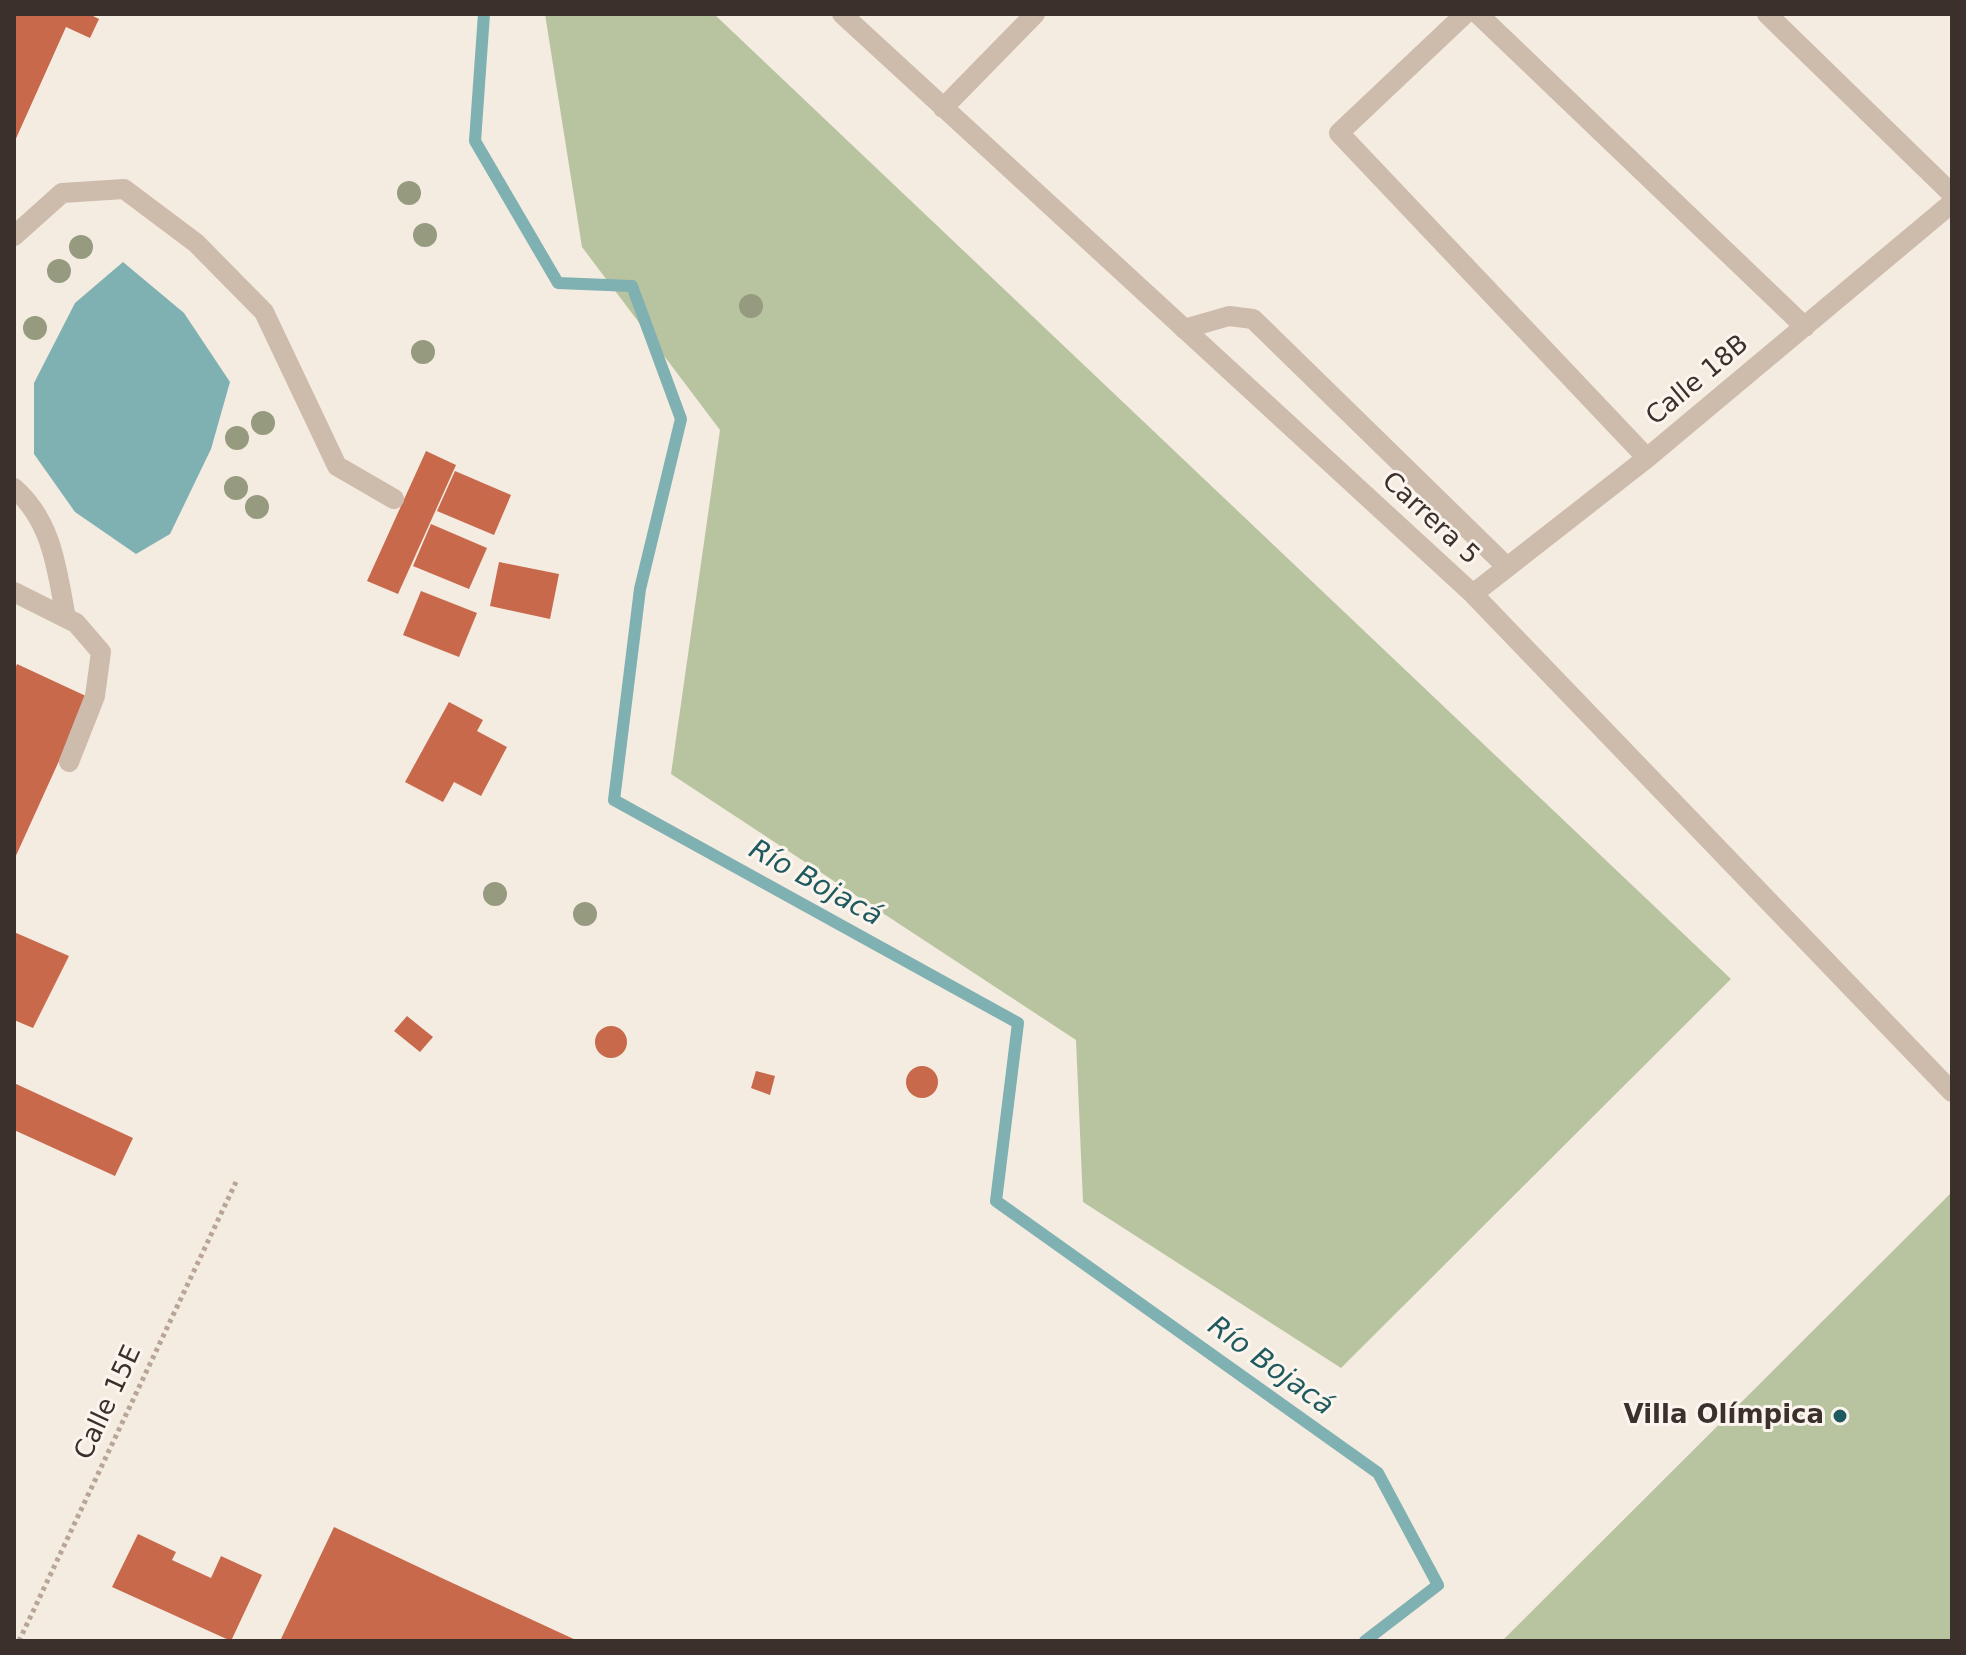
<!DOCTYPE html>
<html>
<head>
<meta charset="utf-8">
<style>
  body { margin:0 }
  #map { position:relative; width:1966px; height:1655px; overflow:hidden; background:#f4ebe1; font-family:"DejaVu Sans",sans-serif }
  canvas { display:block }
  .frame { position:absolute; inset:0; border:16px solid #3b302b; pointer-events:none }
</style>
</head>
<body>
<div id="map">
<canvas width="1966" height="1655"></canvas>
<div class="frame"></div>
</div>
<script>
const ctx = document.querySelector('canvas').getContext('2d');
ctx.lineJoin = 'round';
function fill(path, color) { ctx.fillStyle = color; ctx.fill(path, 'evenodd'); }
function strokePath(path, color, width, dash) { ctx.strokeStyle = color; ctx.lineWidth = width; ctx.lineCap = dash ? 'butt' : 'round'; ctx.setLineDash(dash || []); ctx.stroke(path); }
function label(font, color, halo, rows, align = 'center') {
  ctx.font = font + ' "DejaVu Sans",sans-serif'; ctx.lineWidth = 6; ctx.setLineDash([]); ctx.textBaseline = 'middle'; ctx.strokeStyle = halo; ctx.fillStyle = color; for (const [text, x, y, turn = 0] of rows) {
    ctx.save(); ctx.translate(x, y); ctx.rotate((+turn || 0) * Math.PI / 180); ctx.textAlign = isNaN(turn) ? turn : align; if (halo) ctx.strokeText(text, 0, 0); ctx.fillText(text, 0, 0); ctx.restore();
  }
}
fill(new Path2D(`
  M545 14H714L1731 979 1341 1368 1083 1202 1076 1040 671 774 720 430 582 247Z
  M1952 1192V1641H1502Z`), '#b8c4a0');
fill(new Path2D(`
  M123 262 184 313 230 382 211 449 170 534 136 554 75 512 34 454V383L75 303Z`), '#7fb0b2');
strokePath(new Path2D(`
  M484 14 475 141 558 283 632 286 681 419 640 589 614 800 1018 1023 996 1201 1378 1473 1438 1585 1365 1641`), '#7fb0b2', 12);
fill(new Path2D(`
  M14 14H89L99 19 90 38 66 27 14 143Z
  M426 451 456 465 398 594 367 581Z
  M455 471 511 495 494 535 437 511Z
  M431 524 487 548 469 589 413 566Z
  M499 562 559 574 550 619 490 606Z
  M421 591 477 613 459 657 403 635Z
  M17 664 88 697 14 860V671Z
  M449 702 483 720 477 731 507 747 481 796 454 782 443 802 405 782Z
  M14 932 69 956 33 1028 14 1020Z
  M407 1016 433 1037 420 1052 394 1031Z
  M595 1042a16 16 0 1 1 32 0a16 16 0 1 1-32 0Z
  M906 1082a16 16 0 1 1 32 0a16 16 0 1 1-32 0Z
  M756 1071 775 1076 770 1095 751 1088Z
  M14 1083 133 1138 115 1176 14 1130Z
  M334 1527 446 1580 578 1641H280Z
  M138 1534 176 1552 172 1560 211 1578 221 1556 262 1575 231 1641 112 1587Z`), '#c8694b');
strokePath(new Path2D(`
  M19 1641 236 1182`), '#b9a596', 5, [4, 4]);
strokePath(new Path2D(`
  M14 236 62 193 124 189 196 243 264 312 337 466 394 499
  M14 488C53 522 57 571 66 618
  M14 592 76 623 101 652 95 696 69 762`), '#cdbbac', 20);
strokePath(new Path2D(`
  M842 14 1473 594 1952 1092
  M1465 14 1339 133 1647 458
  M1478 14 1805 327
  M1767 14 1952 194
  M943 108 1035 14
  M1184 329 1229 316 1253 319 1507 567
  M1473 594 1647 458 1952 203`), '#cdbbac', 20);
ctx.fillStyle = '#969b7f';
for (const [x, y] of [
  [409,193],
  [425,235],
  [81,247],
  [59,271],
  [751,306],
  [35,328],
  [423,352],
  [263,423],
  [237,438],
  [236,488],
  [257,507],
  [495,894],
  [585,914]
]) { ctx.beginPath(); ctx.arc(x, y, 12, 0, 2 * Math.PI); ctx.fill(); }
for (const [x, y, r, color] of [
  [1840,1416,8,"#1f5a5e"]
]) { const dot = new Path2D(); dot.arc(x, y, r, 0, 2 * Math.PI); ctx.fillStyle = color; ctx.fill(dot); strokePath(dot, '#fbf5ee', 3); }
label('26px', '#3b302b', '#fbf5ee', [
  ["Calle 18B",1698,381,-40],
  ["Carrera 5",1430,519,43],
  ["Calle 15E",109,1403,-65]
]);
label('bold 26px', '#3b302b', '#fbf5ee', [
  ["Villa Olímpica",1824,1416]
], 'right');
label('italic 28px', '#1f5a5e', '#fbf5ee', [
  ["Río Bojacá",815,884,29],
  ["Río Bojacá",1270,1367,36]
]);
</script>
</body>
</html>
